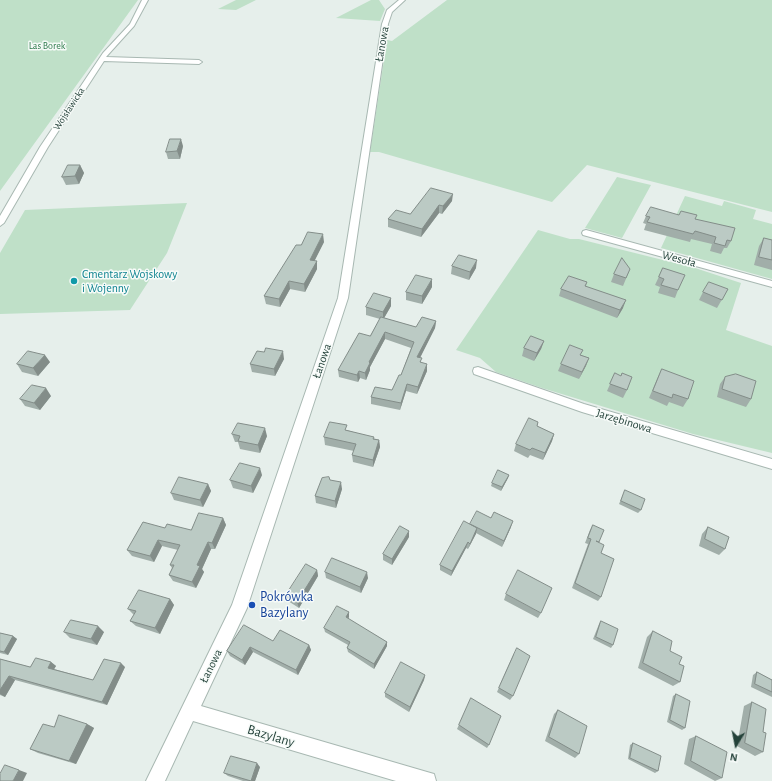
<!DOCTYPE html>
<html>
<head>
<meta charset="utf-8">
<style>
  body { margin:0 }
  #map { position:relative; width:772px; height:781px; overflow:hidden; background:#e6efeb; font-family:"Alegreya Sans",sans-serif }
  canvas { display:block }
  .north { position:absolute; left:716px; top:725px; width:40px; height:40px; -webkit-text-stroke:3px #f7fbf9; paint-order:stroke; rotate:190deg; font-size:11px; font-weight:700; line-height:16px; text-align:center; color:#24423a }
  .north::after { content:''; display:block; margin:auto; width:14px; height:18px; background:#24423a; clip-path:polygon(50% 0,100% 100%,50% 72%,0 100%) }
</style>
</head>
<body>
<div id="map">
<canvas width="772" height="781"></canvas>
<div class="north">N</div>
</div>
<script>
const ctx = document.querySelector('canvas').getContext('2d');
ctx.lineJoin = 'round';
function fill(path, color) { ctx.fillStyle = color; ctx.fill(path, 'evenodd'); }
function strokePath(path, color, width, dash) { ctx.strokeStyle = color; ctx.lineWidth = width; ctx.lineCap = dash ? 'butt' : 'round'; ctx.setLineDash(dash || []); ctx.stroke(path); }
function label(font, color, halo, rows, align = 'center') {
  ctx.font = font + ' "Alegreya Sans",sans-serif'; ctx.lineWidth = 3; ctx.setLineDash([]); ctx.textBaseline = 'middle'; ctx.strokeStyle = halo; ctx.fillStyle = color; for (const [text, x, y, turn = 0] of rows) {
    ctx.save(); ctx.translate(x, y); ctx.rotate((+turn || 0) * Math.PI / 180); ctx.textAlign = isNaN(turn) ? turn : align; if (halo) ctx.strokeText(text, 0, 0); ctx.fillText(text, 0, 0); ctx.restore();
  }
}
fill(new Path2D(`
  M0 0H138L0 191Z
  M236 0H256L236 10 218 9Z
  M371 0H379L385 9 380 21 336 18Z
  M447 0H772V212L587 165 552 202 379 152H370L387 40 392 41Z
  M617 177 651 185 622 238 585 228Z
  M685 196 722 206 724 201 756 210 753 219 772 224V279L661 248Z
  M187 203 167 253 130 310 0 314V253L25 210Z
  M538 230 570 239H579L695 268 741 283 726 330 772 346V453L693 434 542 388 496 372 480 358 456 350Z`), '#bfe0c8');
const minor = new Path2D(`
  M142 0H148L134 26 106 57 199 60 202 62 199 64 104 61 48 147 4 223 0 226V216L40 147 103 53 130 24Z
  M586 230 772 281V287L583 235 582 233 583 231Z
  M478 367 584 404 772 459V469L582 412 474 374 473 371 474 368Z`);
const tertiary = new Path2D(`
  M399 0H405L392 12 388 24 348 298 247 608 201 706 427 772 434 774 436 781H396L193 721 165 781H146L232 605 338 298 382 24 387 10Z`);
strokePath(minor, '#a8b8b2', 2);
strokePath(tertiary, '#a8b8b2', 2);
fill(minor, '#fff');
fill(tertiary, '#fff');
fill(new Path2D(`
  M183 146 180 159H168L166 152Z
  M80 165 84 173 79 184 66 185 62 177Z
  M452 201 442 214 439 213 421 237 388 227V219L410 214Z
  M679 215 695 219 731 241 727 248H724L721 254 710 251 712 244 691 239 690 242 644 230 646 224 643 223 646 216Z
  M764 238 772 240V270L754 265 759 246Z
  M324 242 314 261H317V269L305 292 290 289 280 307 266 304 264 296 301 245Z
  M452 266 476 268 469 280 451 274Z
  M663 268 678 290 675 298 658 293 660 287 655 285Z
  M630 269 623 286 611 282 614 274Z
  M587 282 586 286 623 308 617 318 559 296 561 289Z
  M432 287 422 304 406 300V292Z
  M728 289 717 308 699 300 703 292Z
  M391 298V306L384 318 416 327 436 321 435 328 420 357 421 362 427 371 417 394 406 391 400 410 371 404V397L392 390 401 375 411 348 385 339 370 367V370L366 380 360 378 358 382 339 377 338 370 370 336 380 319 366 315V307Z
  M544 341 541 349 534 361 522 356 524 348Z
  M581 355 589 358 579 379 558 371 561 364Z
  M284 359 275 376 252 372 250 364Z
  M50 362 38 376 22 372 17 364Z
  M662 369 688 399 683 407 669 402 667 406 649 398 658 377Z
  M615 373 627 390 623 398 607 391Z
  M725 377 751 399 746 407 717 397 720 384Z
  M51 396 40 410 25 406 20 399Z
  M538 422 537 426 554 434 552 441 543 460 530 455 528 458 514 451 516 444Z
  M347 430 379 440 380 447 373 467 353 462 352 455 354 451 325 445 324 437Z
  M232 434 267 436 260 453 240 449 238 442H235Z
  M262 475 253 493 233 488 230 480Z
  M509 475 508 478 501 491 491 486 492 483Z
  M330 480 342 489 336 508 316 503 315 496Z
  M208 484 211 491 203 507 174 500 171 493Z
  M625 490 641 510 638 513 619 504Z
  M223 518 226 525 215 549H211L202 569 204 572 196 588 173 581 169 575 172 568 170 565 178 550 162 546 154 562 132 556 127 550 165 528 191 530Z
  M470 524 511 527 502 547 476 533 468 549 466 548 451 576 440 570V565Z
  M593 525 599 543 601 553V597L598 601 572 588 588 544 585 543 590 530Z
  M708 527 725 549 719 555 699 546 702 534Z
  M409 537 392 565 383 560V554Z
  M317 570 318 576 299 608 288 601 286 595Z
  M325 572 368 578 361 593 326 578Z
  M506 594 541 613 538 618 504 600Z
  M170 599 174 605 160 634 136 626 130 621 134 615 128 609Z
  M349 612V617L348 619 387 642V646L374 669 348 652 347 648 348 645 325 632 324 628Z
  M601 621 613 645 611 648 593 639 599 624Z
  M653 631 670 651 679 664 680 682 673 686 638 668 647 637Z
  M64 632H104L97 645 70 638Z
  M0 633 13 636 17 639 8 655 0 653Z
  M273 641 309 645 311 650 298 675 253 652 245 665 230 656 227 651Z
  M514 653 513 696 510 700 497 692Z
  M0 659 30 667 51 662 56 666 54 669 93 680 125 667 107 705 15 680 5 697 0 695Z
  M757 672 772 680V697L751 687 753 675Z
  M425 675 424 680 409 712 385 697V693Z
  M676 694 685 728 682 730 667 722 673 696Z
  M471 698 489 745 487 748 457 729Z
  M752 702 763 732V752L755 756 737 746 744 706Z
  M558 710 579 754 575 758 545 741 554 714Z
  M87 724 94 728 76 764 38 753 30 749 54 727Z
  M696 736 722 778 715 781 684 764 689 739Z
  M633 743 658 771 655 773 628 759 630 745Z
  M260 767 255 781H243L228 776 224 773Z`), '#a1aea9');
fill(new Path2D(`
  M181 139 183 146 180 159 177 151Z
  M80 165 84 173 79 184 75 176Z
  M453 194 452 201 442 214 443 206Z
  M439 205V213L421 237 422 229Z
  M323 234 324 242 311 268 310 260Z
  M477 260 476 268 469 280 470 272Z
  M317 261V269L305 292 304 284Z
  M432 279V287L422 304V296Z
  M289 281 290 289 280 307 279 299Z
  M391 298V306L383 320V312Z
  M626 300 623 308 617 318 620 310Z
  M436 321 435 328 417 364V357Z
  M385 332V339L370 367V370L366 380 365 373 369 362Z
  M544 341 541 349 534 361 537 353Z
  M283 351 284 359 275 376 274 369Z
  M45 355 50 362 38 376 33 368Z
  M589 358 586 366 579 379 582 372Z
  M427 364V371L417 394 418 387Z
  M359 371 360 378 358 382 357 375Z
  M407 384 406 391 400 410 401 403Z
  M46 388 51 396 40 410 34 403Z
  M265 428 267 436 260 453 258 445Z
  M554 434 552 441 543 460 545 453Z
  M379 440 380 447 373 467V460Z
  M260 468 262 475 253 493 251 486Z
  M509 475 508 478 501 491 502 487Z
  M341 482 342 489 336 508 335 501Z
  M208 484 211 491 203 507 200 500Z
  M223 518 226 525 215 549 212 543Z
  M513 521 511 527 502 547 504 541Z
  M477 528 476 534 468 549 470 544Z
  M409 531V537L392 565V559Z
  M158 540 162 546 154 562 150 556Z
  M208 542 211 549 202 569 204 572 196 588 192 582 197 565Z
  M468 542 466 548 451 576 452 571Z
  M317 570 318 576 299 608 297 602Z
  M367 572 368 578 361 593 360 587Z
  M170 599 174 605 160 634 155 628Z
  M349 612V617L346 622V617Z
  M98 626 104 632 97 645 91 639Z
  M13 636 17 639 8 655 4 652Z
  M387 642V646L374 669V664Z
  M309 645 311 650 298 675 296 670Z
  M250 647 253 652 245 665 242 660Z
  M51 662 56 666 53 671 48 668Z
  M121 663 125 667 107 705 102 702Z
  M425 675 424 680 409 712 410 707Z
  M9 676 15 680 5 697 0 694V690Z
  M87 724 94 728 76 764 69 761Z
  M257 763 260 767 255 781H251Z
  M19 770 27 773 23 781H13Z`), '#838d89');
const building = new Path2D(`
  M170 139H181L177 151 166 152Z
  M68 165H80L75 176 62 177Z
  M431 188 453 194 443 206 439 205 422 229 388 219 396 210 410 214Z
  M651 207 679 215 681 211 697 215 695 219 735 228 731 241 727 240 725 246 714 243 716 237 695 231 693 234 647 222 650 217 646 216Z
  M308 232 323 234 310 260 317 261 304 284 289 281 279 299 264 296 296 245H301Z
  M764 238 772 240V260L759 257Z
  M459 255 477 260 470 272 452 266Z
  M622 258 630 269 626 278 614 274Z
  M663 268 685 275 678 290 661 285 664 279 659 277Z
  M416 275 432 279 422 296 406 292Z
  M569 276 587 282 585 286 626 300 620 310 561 289Z
  M709 282 728 289 722 300 703 292Z
  M374 293 391 298 383 312 366 307Z
  M381 317 416 327 422 317 436 321 417 357 422 358 420 362 427 364 418 387 407 384 401 403 371 397 375 387 392 390 399 375H401L414 342 385 332 369 362 370 363 365 373 359 371 357 375 338 370 359 333 370 336Z
  M531 336 544 341 537 353 524 348Z
  M570 345 583 350 580 355 589 358 582 372 561 364Z
  M266 348 283 351 274 369 250 364 257 351 264 352Z
  M28 351 45 355 33 368 17 364Z
  M662 369 694 381 688 399 673 394 672 398 653 391Z
  M615 373 621 376 622 373 632 377 627 390 610 384Z
  M736 374 756 381 751 399 722 389 725 377Z
  M32 385 46 388 34 403 20 399Z
  M529 418 538 422 537 426 554 434 545 453 532 448 530 450 516 444Z
  M330 422 347 425 345 430 374 437 373 439 379 440 373 460 352 455 356 444 324 437Z
  M238 423 265 428 258 445 238 441 240 436 232 434Z
  M240 463 260 468 251 486 230 480Z
  M498 470 509 475 502 487 492 483Z
  M179 477 208 484 200 500 171 493Z
  M329 477 330 480 341 482 335 501 315 496 322 478Z
  M625 490 645 499 641 510 621 501Z
  M477 511 491 518 494 512 513 521 504 541 470 524Z
  M199 513 223 518 212 543 208 542 197 565 200 566 192 582 169 575 174 565H170L180 545 158 540 150 556 127 550 143 522 165 528 167 524 191 530Z
  M464 521 477 528 470 544 468 542 452 571 440 565Z
  M593 525 604 530 599 542 596 541 604 545 601 553 614 559 601 597 575 583 591 539 588 538Z
  M400 526 409 531 392 559 383 554Z
  M708 527 729 537 725 549 705 539Z
  M332 558 367 572 360 587 325 572Z
  M306 564 317 570 297 602 286 595Z
  M518 570 552 588 541 613 506 594Z
  M139 590 170 599 155 628 130 621 136 611 128 609Z
  M337 606 349 612 346 617 387 642 374 664 347 648 350 642 324 628Z
  M71 620 98 626 91 639 64 632Z
  M601 621 618 629 613 645 596 637Z
  M244 625 273 641 280 630 309 645 296 670 250 647 242 660 227 651Z
  M653 631 672 641 670 651 682 657 679 664 684 666 680 682 643 663Z
  M0 633 13 636 4 652 0 651Z
  M517 648 530 656 513 696 499 688Z
  M36 658 51 662 48 668 93 680 104 659 121 663 102 702 9 676 0 690V659L30 667Z
  M401 662 425 675 410 707 385 693Z
  M757 672 772 680V692L755 684Z
  M676 694 690 701 685 728 670 720Z
  M471 698 501 716 489 745 459 725Z
  M752 702 766 709 763 732 766 733 763 752 745 743Z
  M558 710 587 726 579 754 549 737Z
  M59 715 87 724 69 761 30 749 43 724 54 727Z
  M696 736 727 752 722 778 691 761Z
  M633 743 661 756 658 771 630 758Z
  M231 756 257 763 251 781 224 773Z
  M5 765 19 770 13 781H0V774Z`);
fill(building, '#bbcac4');
strokePath(building, '#838d89', 1);
for (const [x, y, r, color] of [
  [74,281,4,"#0f9aa8"],
  [252,605,4,"#1a4fb4"]
]) { const dot = new Path2D(); dot.arc(x, y, r, 0, 2 * Math.PI); ctx.fillStyle = color; ctx.fill(dot); strokePath(dot, '#f7fbf9', 1.5); }
label('10px', '#2d7a4b', '#f7fbf9', [
  ["Las Borek",47,46]
]);
label('10px', '#24423a', '#f7fbf9', [
  ["Wojsławicka",69,109,-57]
]);
label('12px', '#24423a', '#f7fbf9', [
  ["Łanowa",382,44,-80],
  ["Wesoła",679,259,15],
  ["Łanowa",322,361,-71],
  ["Jarzębinowa",624,421,17],
  ["Łanowa",211,666,-64]
]);
label('12px', '#0d838f', '#f7fbf9', [
  ["Cmentarz Wojskowy",82,274],
  ["i Wojenny",82,288]
], 'left');
label('14px', '#164399', '#f7fbf9', [
  ["Pokrówka",260,597],
  ["Bazylany",260,613]
], 'left');
label('14px', '#24423a', '#f7fbf9', [
  ["Bazylany",271,736,17]
]);
</script>
</body>
</html>
